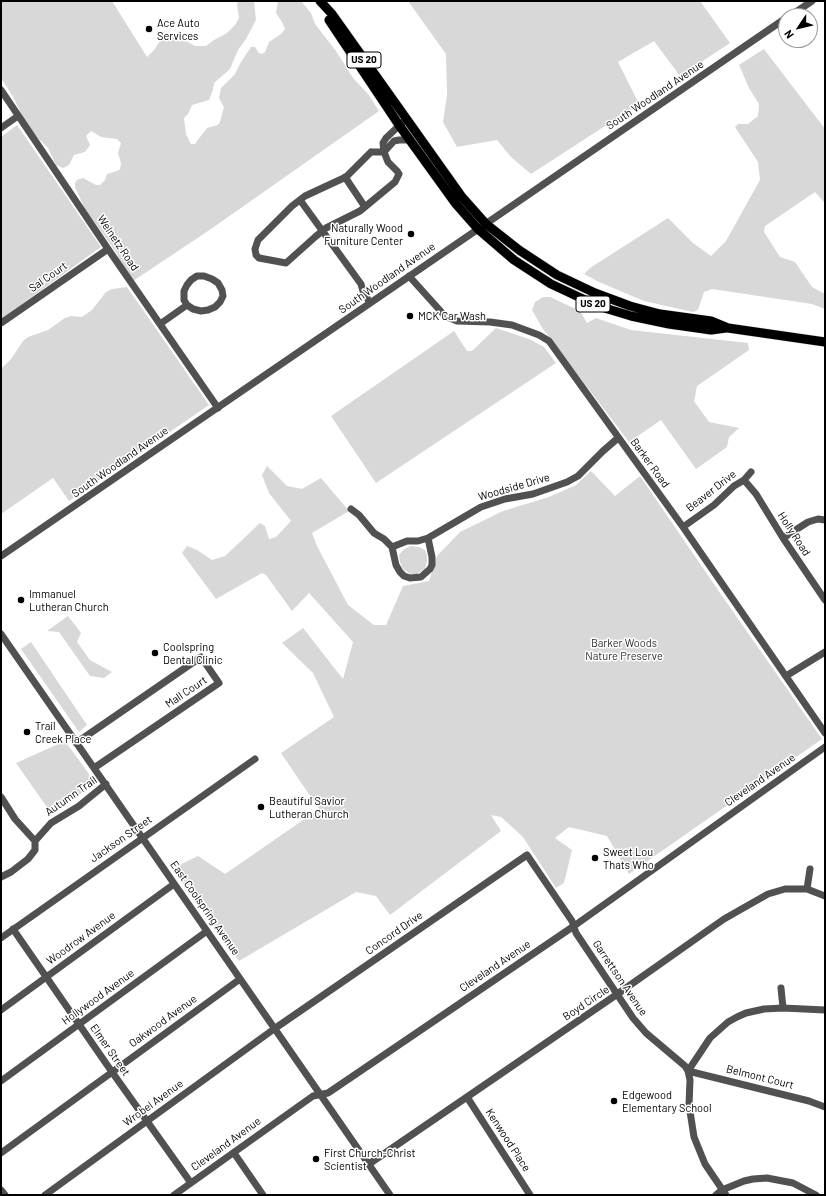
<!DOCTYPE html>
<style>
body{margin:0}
#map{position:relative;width:826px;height:1196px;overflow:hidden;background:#fff;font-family:Barlow,sans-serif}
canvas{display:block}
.frame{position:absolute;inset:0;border:2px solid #000;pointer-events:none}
.north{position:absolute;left:778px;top:8px;width:40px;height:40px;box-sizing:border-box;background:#fff;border:1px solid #999;border-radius:50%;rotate:235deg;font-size:11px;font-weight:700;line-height:16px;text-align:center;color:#000}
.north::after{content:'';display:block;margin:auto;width:14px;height:18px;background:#000;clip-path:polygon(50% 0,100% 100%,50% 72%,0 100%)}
</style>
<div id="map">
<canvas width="826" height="1196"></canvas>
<div class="frame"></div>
<div class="north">N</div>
</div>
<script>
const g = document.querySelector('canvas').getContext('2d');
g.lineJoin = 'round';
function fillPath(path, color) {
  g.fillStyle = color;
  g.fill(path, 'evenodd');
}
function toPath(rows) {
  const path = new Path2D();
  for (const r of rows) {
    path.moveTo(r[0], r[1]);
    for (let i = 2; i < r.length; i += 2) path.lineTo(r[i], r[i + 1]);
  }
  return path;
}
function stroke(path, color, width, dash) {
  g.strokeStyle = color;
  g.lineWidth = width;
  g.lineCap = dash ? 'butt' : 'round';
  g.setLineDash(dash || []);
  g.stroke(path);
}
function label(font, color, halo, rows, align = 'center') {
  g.font = font + ' Barlow,sans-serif';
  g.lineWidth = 3;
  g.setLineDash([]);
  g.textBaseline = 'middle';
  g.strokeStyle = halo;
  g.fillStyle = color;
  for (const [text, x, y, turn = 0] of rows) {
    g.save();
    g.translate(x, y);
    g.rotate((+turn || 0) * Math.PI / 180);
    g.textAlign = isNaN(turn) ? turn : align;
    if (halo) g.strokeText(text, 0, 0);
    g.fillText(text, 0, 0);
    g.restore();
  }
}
const green = toPath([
 [1,1,112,1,147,57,154,50,162,38,169,35,179,37,195,46,206,46,214,40,227,33,235,25,239,18,237,4,238,1,254,1,256,20,246,39,238,50,230,69,214,83,213,90,209,100,192,105,188,114,184,118,186,134,191,144,195,144,197,141,207,128,218,125,220,122,224,107,219,98,221,88,235,74,241,62,251,47,255,47,259,53,262,54,265,52,269,42,281,34,285,29,282,22,276,13,278,1,301,1,311,13,315,24,336,51,353,78,368,94,379,111,211,229,133,281,124,268,116,252,85,209,75,187,75,183,77,180,83,178,96,185,100,185,105,180,107,174,117,171,120,169,121,163,118,153,121,143,117,139,101,137,91,131,86,136,90,145,85,152,74,155,69,165,63,168,56,165,48,148,31,131,26,123,12,95,1,78],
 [408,1,700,1,730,43,680,76,654,41,618,62,639,104,531,174,511,157,497,140,457,147,443,122,447,95,446,54],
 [764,49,825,129,825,203,815,192,765,226,764,232,780,257,795,262,812,287,825,294,825,309,812,304,712,289,704,292,698,310,693,312,644,301,599,282,584,274,590,268,668,218,693,243,711,256,726,241,760,180,758,162,735,127,738,124,748,124,758,116,759,104,749,88,739,65],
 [17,125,101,247,1,319,1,137],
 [127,287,209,405,69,501,53,478,1,514,1,369,11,359,23,341,28,337,48,330,65,318,71,316,82,317,92,310,106,292,112,289],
 [543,297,550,297,580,311,587,323,596,318,631,330,748,343,749,350,697,386,694,401,709,422,739,428,729,437,727,447,696,469,661,420,629,442,543,329,532,310,535,302],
 [496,328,529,339,544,347,556,363,376,483,331,416,454,331,467,351,472,351],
 [267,466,287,486,302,489,321,478,349,511,312,533,317,546,348,605,374,625,386,625,403,586,429,581,437,556,460,532,503,511,549,497,576,485,591,471,615,496,640,476,720,593,822,739,629,874,607,836,569,827,555,838,572,850,564,883,556,888,523,837,501,817,491,815,501,831,390,915,376,896,356,892,239,961,191,895,173,868,198,856,225,874,319,809,281,753,334,717,313,673,282,643,303,628,343,679,353,642,309,593,292,611,266,575,262,573,216,599,182,553,187,546,197,550,212,560,225,556,260,523,265,526,269,539,276,537,291,521,269,493,262,475],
 [411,546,419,547,425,550,427,555,427,562,425,569,417,574,410,574,403,569,400,562,399,555,404,549],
 [68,616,81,633,77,642,90,660,112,672,104,678,90,676,59,632,47,631],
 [31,642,87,725,79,732,21,649],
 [65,741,89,774,91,785,82,793,58,810,57,808,51,813,16,763]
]);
const minor = toPath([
 [790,16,812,1],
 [1,90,108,249,218,408],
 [1,128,18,116],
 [371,152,384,152,388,162,397,171,399,174,395,182,360,211,326,228,315,237,286,263,259,258,256,255,255,249,258,240,292,206,305,196,346,177,371,152],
 [384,152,383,143,386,138,403,122],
 [384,152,394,141,399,140,410,140],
 [345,177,365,207],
 [300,200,361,284,363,291,370,303],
 [409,276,445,316,457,321,490,322,512,325,539,335,549,341,683,527,825,733],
 [1,323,108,249],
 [160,324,187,305,193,309,201,311,208,310,215,307,220,302,223,296,222,290,218,283,212,279,204,276,197,276,191,280,187,285,184,291,184,300,187,305],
 [744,480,756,494,783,538,825,600],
 [351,509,359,515,374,533,384,539,392,547,407,541,418,541,428,538,481,507,505,499,533,494,567,482,578,476,603,451,618,438],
 [683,527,714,505,734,486,744,480,751,472],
 [783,538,808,522,818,519,825,520],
 [392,547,396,565,400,572,404,576,410,578,421,577,430,569,432,565,432,557,428,538],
 [1,556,786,18],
 [1,634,390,1195],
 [786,676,825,652],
 [76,743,201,657,219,683,94,768],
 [1,797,15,819,35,841],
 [1,877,11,872,28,859,35,850,35,841,51,823,79,806,106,784],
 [807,889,810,869],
 [13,929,112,1072,191,1183],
 [1,938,255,759],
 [781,988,783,1008],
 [1,1010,174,884],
 [825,1010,783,1008,764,1009,746,1013,737,1017,728,1022,710,1038,688,1071,809,1101,825,1107],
 [1,1081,207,931],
 [467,1097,530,1195],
 [1,1153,240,979],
 [234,1153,263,1195],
 [369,1164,616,995,724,919,768,894,785,889,807,889,825,896],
 [1,1190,5,1195],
 [45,1195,274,1029,527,855,572,921,576,933,633,1018,646,1033,685,1066,688,1071,690,1080,689,1105,694,1137,705,1164,726,1195],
 [174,1195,313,1096,328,1093,574,926,825,747],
 [716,1195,722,1190,744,1181,753,1179,767,1178,793,1183,816,1195]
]);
const major = toPath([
 [320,1,332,14,462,197,486,224,519,250,557,275,595,293,630,306,660,314,711,321,728,328,825,342],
 [329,20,399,125,456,204,478,229,514,260,551,284,598,306,631,316,669,324,711,330,726,328]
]);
const markers = [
 [149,29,4,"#000"],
 [411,234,4,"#000"],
 [410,316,4,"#000"],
 [21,600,4,"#000"],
 [155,653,4,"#000"],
 [27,732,4,"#000"],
 [261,807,4,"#000"],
 [595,858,4,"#000"],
 [614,1101,4,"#000"],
 [316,1159,4,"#000"]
];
const shields = [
 [364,60,34],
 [593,304,34]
];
const shieldNames = [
 ["US 20",364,60],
 ["US 20",593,304]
];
const poiNames = [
 ["Ace Auto",157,23],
 ["Services",157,36],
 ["Naturally Wood",403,228,"right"],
 ["Furniture Center",403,241,"right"],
 ["MCK Car Wash",418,316],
 ["Immanuel",29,594],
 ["Lutheran Church",29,607],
 ["Coolspring",163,647],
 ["Dental Clinic",163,660],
 ["Trail",35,726],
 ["Creek Place",35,739],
 ["Beautiful Savior",269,801],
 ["Lutheran Church",269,814],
 ["Sweet Lou",603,852],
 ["Thats Who",603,865],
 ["Edgewood",622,1095],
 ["Elementary School",622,1108],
 ["First Church-Christ",324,1153],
 ["Scientist",324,1166]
];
const streetNames = [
 ["South Woodland Avenue",655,95,-34],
 ["Welnetz Road",118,243,56],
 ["Sal Court",48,277,-35],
 ["South Woodland Avenue",387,278,-35],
 ["South Woodland Avenue",120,462,-35],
 ["Barker Road",650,463,54],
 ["Woodside Drive",514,487,-16],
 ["Beaver Drive",711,491,-38],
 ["Holly Road",794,534,57],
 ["Mall Court",186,692,-34],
 ["Cleveland Avenue",760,780,-35],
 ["Autumn Trail",71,796,-35],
 ["Jackson Street",121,839,-35],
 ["East Coolspring Avenue",205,908,55],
 ["Concord Drive",394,933,-35],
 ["Woodrow Avenue",81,938,-36],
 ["Cleveland Avenue",495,966,-34],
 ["Garrettson Avenue",620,978,56],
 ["Hollywood Avenue",98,997,-36],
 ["Boyd Circle",586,1003,-34],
 ["Oakwood Avenue",163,1021,-36],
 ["Elmer Street",110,1050,55],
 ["Belmont Court",760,1077,14],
 ["Wrobel Avenue",153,1103,-36],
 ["Kenwood Place",508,1140,57],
 ["Cleveland Avenue",226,1144,-36]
];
const parkNames = [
 ["Barker Woods",624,643],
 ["Nature Preserve",624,656]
];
fillPath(green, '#d8d8d8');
stroke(major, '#dbdbdb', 10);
stroke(minor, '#515151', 7);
stroke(major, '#000', 9);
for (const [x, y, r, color] of markers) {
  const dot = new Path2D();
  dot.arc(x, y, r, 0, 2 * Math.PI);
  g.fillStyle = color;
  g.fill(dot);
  stroke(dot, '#fff', 1.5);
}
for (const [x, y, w] of shields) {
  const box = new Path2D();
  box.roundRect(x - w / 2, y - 8, w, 16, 3);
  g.fillStyle = '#fff';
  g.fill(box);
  stroke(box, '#000', 1);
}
label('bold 10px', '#000', null, shieldNames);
label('11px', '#000', '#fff', poiNames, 'left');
label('11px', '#000', '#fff', streetNames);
label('11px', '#2f2f2f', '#fff', parkNames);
</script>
